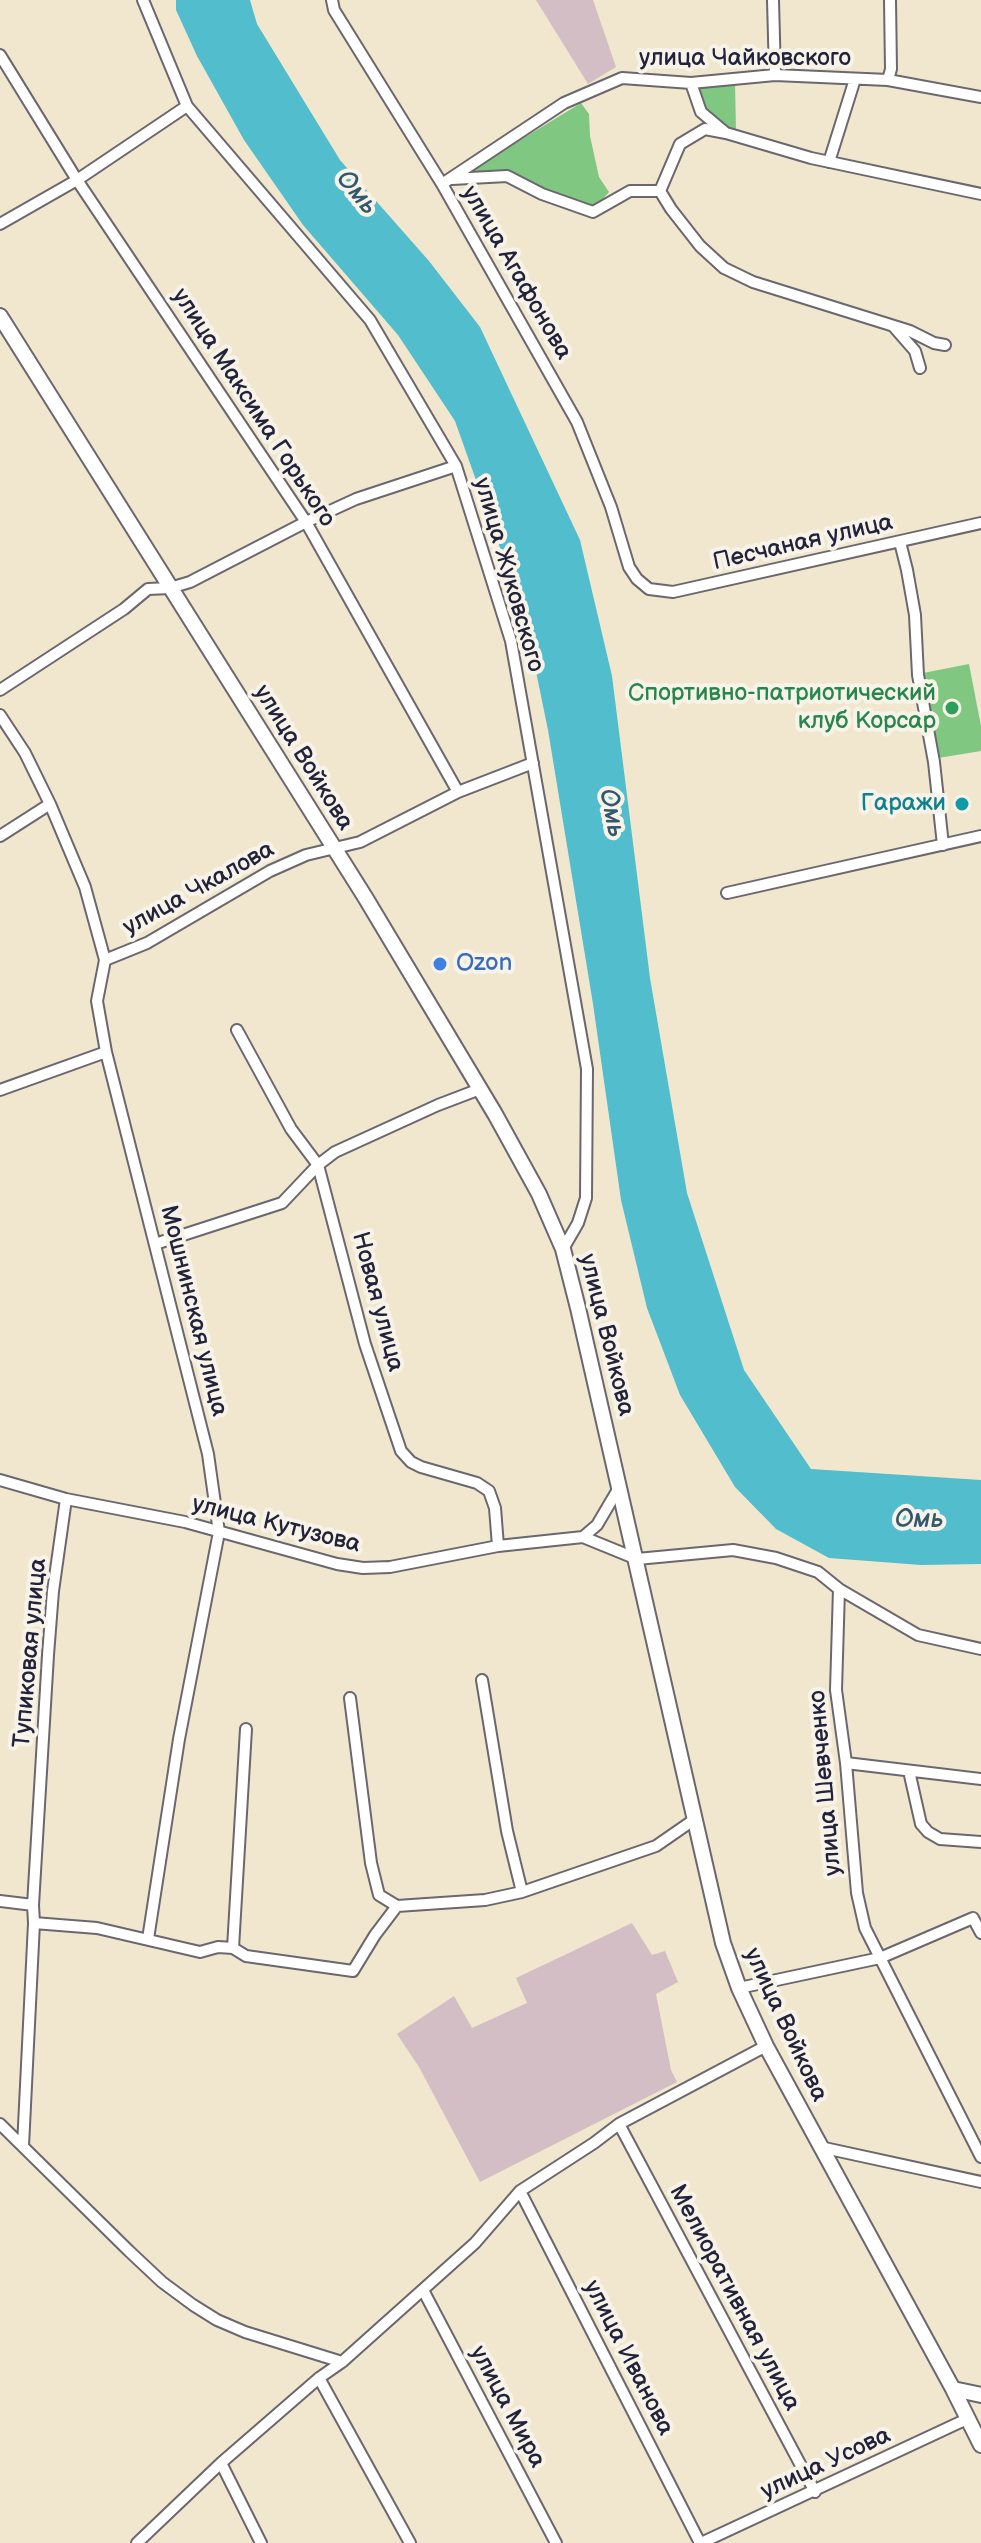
<!DOCTYPE html>
<meta charset="utf-8">
<style>
body{margin:0}
canvas{display:block;background:#f1e7ce}
</style>
<canvas width="981" height="2543"></canvas>
<script>
const g = document.querySelector('canvas').getContext('2d');
g.lineJoin = 'round';
function fillPath(path, color) {
  g.fillStyle = color;
  g.fill(path, 'evenodd');
}
function toPath(rows) {
  const path = new Path2D();
  for (const r of rows) {
    path.moveTo(r[0], r[1]);
    for (let i = 2; i < r.length; i += 2) path.lineTo(r[i], r[i + 1]);
  }
  return path;
}
function stroke(path, color, width, dash) {
  g.strokeStyle = color;
  g.lineWidth = width;
  g.lineCap = dash ? 'butt' : 'round';
  g.setLineDash(dash || []);
  g.stroke(path);
}
function label(font, color, halo, rows, align = 'center') {
  g.font = font + ' "Balsamiq Sans",sans-serif';
  g.lineWidth = 8;
  g.setLineDash([]);
  g.textBaseline = 'middle';
  g.strokeStyle = halo;
  g.fillStyle = color;
  for (const [text, x, y, turn = 0] of rows) {
    g.save();
    g.translate(x, y);
    g.rotate((+turn || 0) * Math.PI / 180);
    g.textAlign = isNaN(turn) ? turn : align;
    if (halo) g.strokeText(text, 0, 0);
    g.fillText(text, 0, 0);
    g.restore();
  }
}
const industrial = toPath([
 [536,0,593,0,616,67,588,84],
 [632,1923,652,1955,665,1951,678,1982,656,1994,671,2070,677,2082,480,2182,419,2067,397,2034,454,1996,472,2028,527,2003,516,1978]
]);
const green = toPath([
 [735,81,736,132,727,130,703,111,693,84],
 [581,103,589,114,590,136,599,177,609,192,594,209,540,190,506,173,463,175],
 [969,664,981,726,981,751,938,758,923,673]
]);
const water = toPath([
 [176,0,250,0,257,24,340,160,429,261,480,327,580,540,612,676,650,978,687,1193,744,1370,811,1469,981,1480,981,1564,921,1565,829,1558,776,1529,735,1487,680,1395,647,1308,621,1200,593,1004,548,730,525,618,455,421,398,335,303,225,244,140,197,56,176,10]
]);
const street = toPath([
 [143,0,187,106,370,320,456,466,511,641,587,1069,586,1198,578,1223,563,1249],
 [332,0,334,10,442,184,577,422,611,507,629,567,637,579,649,589,673,592,981,523],
 [773,0,775,75],
 [0,55,77,180,306,522,458,792],
 [888,80,891,69,890,0],
 [691,83,701,112,726,133,811,158,981,194],
 [726,133,705,129,680,144,660,191,671,209,700,246,724,268,753,282,910,331,934,343,945,345],
 [829,162,855,79],
 [452,179,507,176,542,194,593,212,630,191,660,191],
 [442,184,564,103,622,78,691,83,775,75,888,80,981,97],
 [0,224,77,180,187,106],
 [894,327,915,351,920,368],
 [900,542,907,570,915,615,918,675,934,762,943,845],
 [0,690,124,609,148,589,170,588,190,582,306,522,356,499,456,466],
 [0,715,25,753,50,804,85,887,105,960,97,1001,106,1052,208,1454,219,1532,179,1739,148,1939],
 [0,836,50,804],
 [727,893,981,836],
 [105,960,147,943,270,871,306,855,360,842,458,792,533,763],
 [237,1030,291,1129,318,1165,365,1344,401,1451,411,1462,421,1467,477,1483,489,1491,495,1508,498,1546],
 [0,1090,106,1052],
 [155,1244,282,1203,318,1165,335,1152,438,1105,480,1089],
 [0,1480,66,1499,185,1522,337,1564,363,1568,390,1567,498,1546,583,1537,637,1559,733,1550,776,1558,818,1572,839,1589,836,1690,846,1763,857,1893,865,1928,981,2157],
 [583,1537,597,1525,620,1486],
 [839,1589,918,1635,981,1649],
 [482,1680,507,1831,522,1892],
 [350,1698,371,1863,379,1895,397,1906],
 [846,1763,981,1779],
 [909,1771,921,1824,928,1832,940,1839,981,1842],
 [0,1901,33,1905],
 [34,1923,97,1928,200,1952,218,1947,233,1948,246,1956,353,1971,375,1935,397,1906,485,1900,522,1892,656,1846,695,1819],
 [233,1948,246,1729],
 [739,1988,880,1958,973,1918,981,1933],
 [0,2124,129,2251,162,2282,193,2305,217,2320,245,2332,342,2362],
 [619,2124,815,2492],
 [23,2146,34,1923,33,1905,48,1655,53,1591,66,1499],
 [820,2147,981,2182],
 [520,2191,700,2543],
 [423,2290,556,2543],
 [319,2378,410,2543],
 [221,2463,261,2543],
 [137,2543,221,2463,319,2378,342,2362,475,2243,520,2191,594,2143,619,2124,766,2046],
 [701,2543,967,2419]
]);
const secondary = toPath([
 [0,316,365,897,495,1114,539,1194,563,1249,578,1308,723,1943,739,1988,766,2046,953,2389,981,2445],
 [953,2389,981,2395]
]);
const markers = [
 [952,708,8,"#2e9e5b"],
 [962,804,8,"#0f9aa8"],
 [440,964,8,"#3f7fe0"]
];
const streetNames = [
 ["улица Чайковского",745,59],
 ["улица Агафонова",516,273,60],
 ["улица Максима Горького",253,408,57],
 ["Песчаная улица",803,543,-13],
 ["улица Жуковского",508,575,74],
 ["улица Войкова",303,758,58],
 ["улица Чкалова",199,889,-29],
 ["Новая улица",377,1302,75],
 ["Мошнинская улица",193,1311,76],
 ["улица Войкова",606,1335,76],
 ["улица Кутузова",276,1525,14],
 ["Тупиковая улица",31,1653,-85],
 ["улица Шевченко",826,1783,-95],
 ["улица Войкова",785,2025,65],
 ["Мелиоративная улица",734,2298,62],
 ["улица Иванова",628,2358,63],
 ["улица Мира",507,2407,62],
 ["улица Усова",826,2464,-25]
];
const leisureNames = [
 ["Спортивно-патриотический",936,694],
 ["клуб Корсар",936,722]
];
const cultureNames = [
 ["Гаражи",946,804]
];
const shopNames = [
 ["Ozon",456,964]
];
const waterNames = [
 ["Омь",356,193,51],
 ["Омь",611,813,79],
 ["Омь",919,1520]
];
fillPath(industrial, '#d2bec4');
fillPath(green, '#80c782');
fillPath(water, '#52bdcd');
stroke(street, '#6a676e', 14);
stroke(secondary, '#6a676e', 18);
stroke(street, '#fff', 10);
stroke(secondary, '#fff', 14);
for (const [x, y, r, color] of markers) {
  const dot = new Path2D();
  dot.arc(x, y, r, 0, 2 * Math.PI);
  g.fillStyle = color;
  g.fill(dot);
  stroke(dot, '#f7f3e8', 3);
}
label('24px', '#22223b', '#f7f3e8', streetNames);
label('24px', '#27864d', '#f7f3e8', leisureNames, 'right');
label('24px', '#0d838f', '#f7f3e8', cultureNames, 'right');
label('24px', '#366cbe', '#f7f3e8', shopNames, 'left');
label('italic 26px', '#33586e', '#f7f3e8', waterNames);
</script>
